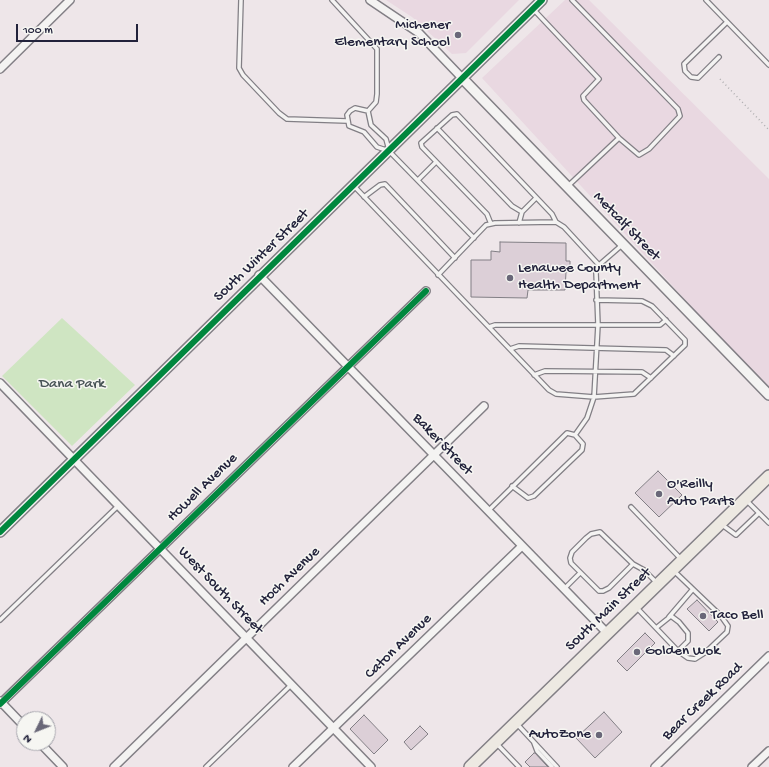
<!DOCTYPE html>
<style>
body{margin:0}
#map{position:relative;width:769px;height:767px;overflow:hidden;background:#eee6e9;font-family:"Gochi Hand",sans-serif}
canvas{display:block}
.north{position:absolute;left:16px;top:711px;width:40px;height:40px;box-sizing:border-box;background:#f6f6f2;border:1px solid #a1a1a9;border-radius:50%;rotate:227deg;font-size:11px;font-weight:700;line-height:16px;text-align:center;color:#22223b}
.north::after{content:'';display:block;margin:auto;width:14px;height:18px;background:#696778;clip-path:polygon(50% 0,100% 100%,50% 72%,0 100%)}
.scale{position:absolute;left:16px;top:24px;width:122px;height:18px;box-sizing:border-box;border:2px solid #22223b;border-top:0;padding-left:5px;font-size:12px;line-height:14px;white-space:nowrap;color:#22223b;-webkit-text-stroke:3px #f6f6f2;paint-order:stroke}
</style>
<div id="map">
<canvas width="769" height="767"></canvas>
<div class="north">N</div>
<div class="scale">100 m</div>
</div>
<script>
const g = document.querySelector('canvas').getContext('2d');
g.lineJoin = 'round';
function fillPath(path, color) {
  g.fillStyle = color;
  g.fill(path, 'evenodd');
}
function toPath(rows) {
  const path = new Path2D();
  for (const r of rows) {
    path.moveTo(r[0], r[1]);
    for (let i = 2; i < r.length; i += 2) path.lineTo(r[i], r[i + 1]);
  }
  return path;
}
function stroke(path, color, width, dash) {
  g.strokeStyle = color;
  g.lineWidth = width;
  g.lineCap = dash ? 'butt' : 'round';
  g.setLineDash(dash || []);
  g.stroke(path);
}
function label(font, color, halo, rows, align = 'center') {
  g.font = font + ' "Gochi Hand",sans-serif';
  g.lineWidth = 3;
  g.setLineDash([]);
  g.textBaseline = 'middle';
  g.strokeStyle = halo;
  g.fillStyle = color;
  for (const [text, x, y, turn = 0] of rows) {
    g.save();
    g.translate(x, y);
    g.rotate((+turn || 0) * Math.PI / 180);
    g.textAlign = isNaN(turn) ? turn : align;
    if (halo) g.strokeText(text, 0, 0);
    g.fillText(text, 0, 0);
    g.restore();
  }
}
const built = toPath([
 [386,0,519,0,466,53,452,54,412,17],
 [565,0,589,0,769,179,769,391,482,78]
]);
const green = toPath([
 [62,318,135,385,72,446,2,376]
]);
const building = toPath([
 [500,242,566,243,566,261,570,261,570,272,566,272,565,290,528,290,527,298,471,297,471,260,491,260,491,251,500,252,500,242],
 [658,471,682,495,659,517,635,493,658,471],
 [697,600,718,622,709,631,687,609,697,600],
 [645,633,655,643,627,671,617,661,645,633],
 [604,712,622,732,595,758,576,738,604,712],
 [364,715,388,740,374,754,350,729,364,715],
 [420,726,428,734,411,750,404,742,420,726],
 [534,753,535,753,548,767,530,767,525,762,534,753]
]);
const path = toPath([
 [720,79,769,130]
]);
const service = toPath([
 [241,0,239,68,243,75,279,113,287,119,347,121],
 [332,0,377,49,377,94,376,102,368,111],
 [572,0,678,109,680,116,649,149,639,155,619,138],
 [706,0,769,65],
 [534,10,599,79,583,96,584,100,619,138,568,186],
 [719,57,698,78,691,77,685,71,684,64,727,22],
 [437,128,512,206,522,212],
 [389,150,386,139,371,125,368,111,355,108,350,111,347,115,349,126,364,132,377,147,389,151,474,238],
 [418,180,436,162],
 [353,185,549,390,556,394,594,397,634,394,685,345,685,340,652,306,642,301,596,300],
 [364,197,380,185,385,184,455,258],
 [519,223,522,212,536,198],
 [491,224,487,214,422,147,421,143,452,115,457,114,552,214,556,222],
 [438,275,486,225,495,223,556,222,564,227,599,265],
 [489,327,495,325,660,325,666,320],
 [510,349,519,346,666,350,674,356],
 [534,375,545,371,642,372,651,378],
 [512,486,528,498,534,496,582,450,583,444,575,435],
 [746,500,769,523],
 [631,507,681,559],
 [488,511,567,433,575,435,587,418,594,397,598,325,596,272,599,265,622,245],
 [721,524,736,535,759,513],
 [633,564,609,588,603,591,599,591,571,563,570,558,572,552,586,538,591,534,600,532,633,564,644,570,657,583],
 [564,589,580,573],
 [637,608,678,651,688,658,695,659,706,652,727,632,728,626,721,616,674,571],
 [669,617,693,589],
 [0,620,119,505],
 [656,628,671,616,679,622,688,633,688,641,678,651],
 [517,724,557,767],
 [496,743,519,767],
 [534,743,537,751,552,767],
 [206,767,291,685]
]);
const minor = toPath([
 [370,0,419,33,463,79],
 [0,69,70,0],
 [259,275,607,633],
 [0,383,371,767],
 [0,701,24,726],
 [0,704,426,291],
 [40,743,63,767],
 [114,767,484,406],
 [293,767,522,546],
 [655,767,769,656],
 [752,767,769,751]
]);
const tertiary = toPath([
 [463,79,769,395],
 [0,532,542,0]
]);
const primary = toPath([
 [470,767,769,476]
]);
const cycleway = toPath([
 [0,532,542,0],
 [0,704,426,291]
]);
const markers = [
 [458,35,4,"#696778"],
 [510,278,4,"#696778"],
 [659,494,4,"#696778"],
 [703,616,4,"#696778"],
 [637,652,4,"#696778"],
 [599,735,4,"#696778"]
];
const poiNames = [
 ["Michener",450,26,"right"],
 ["Elementary School",450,43,"right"],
 ["Lenawee County",518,269],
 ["Health Department",518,286],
 ["O'Reilly",667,485],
 ["Auto Parts",667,502],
 ["Taco Bell",711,616],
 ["Golden Wok",645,652],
 ["AutoZone",591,735,"right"]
];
const streetNames = [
 ["Metcalf Street",626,227,46],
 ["South Winter Street",262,256,-44],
 ["Baker Street",442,445,46],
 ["Howell Avenue",203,488,-44],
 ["Hoch Avenue",290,577,-44],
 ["West South Street",220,591,46],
 ["South Main Street",609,610,-44],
 ["Caton Avenue",399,647,-44],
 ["Bear Creek Road",703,702,-44]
];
const parkNames = [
 ["Dana Park",72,385]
];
fillPath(built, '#e9d8e1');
fillPath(green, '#cfe5c2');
fillPath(building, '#dccfd7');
stroke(building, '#827f85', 1);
stroke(service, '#827f85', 6);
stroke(minor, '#827f85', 10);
stroke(tertiary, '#827f85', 12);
stroke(primary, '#827f85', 14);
stroke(path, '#afaeb0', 1.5, [1, 3]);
stroke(service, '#f4f3f2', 3.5);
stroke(minor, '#f4f3f2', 7);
stroke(tertiary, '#f4f3f2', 9);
stroke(primary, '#ede9e2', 11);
stroke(cycleway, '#00873e', 6);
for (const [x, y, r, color] of markers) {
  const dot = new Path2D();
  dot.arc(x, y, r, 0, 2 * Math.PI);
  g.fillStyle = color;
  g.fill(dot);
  stroke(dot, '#f6f6f2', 1.5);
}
label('15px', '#22223b', '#f6f6f2', poiNames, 'left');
label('15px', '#22223b', '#f6f6f2', streetNames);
label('15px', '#475355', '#f6f6f2', parkNames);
</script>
